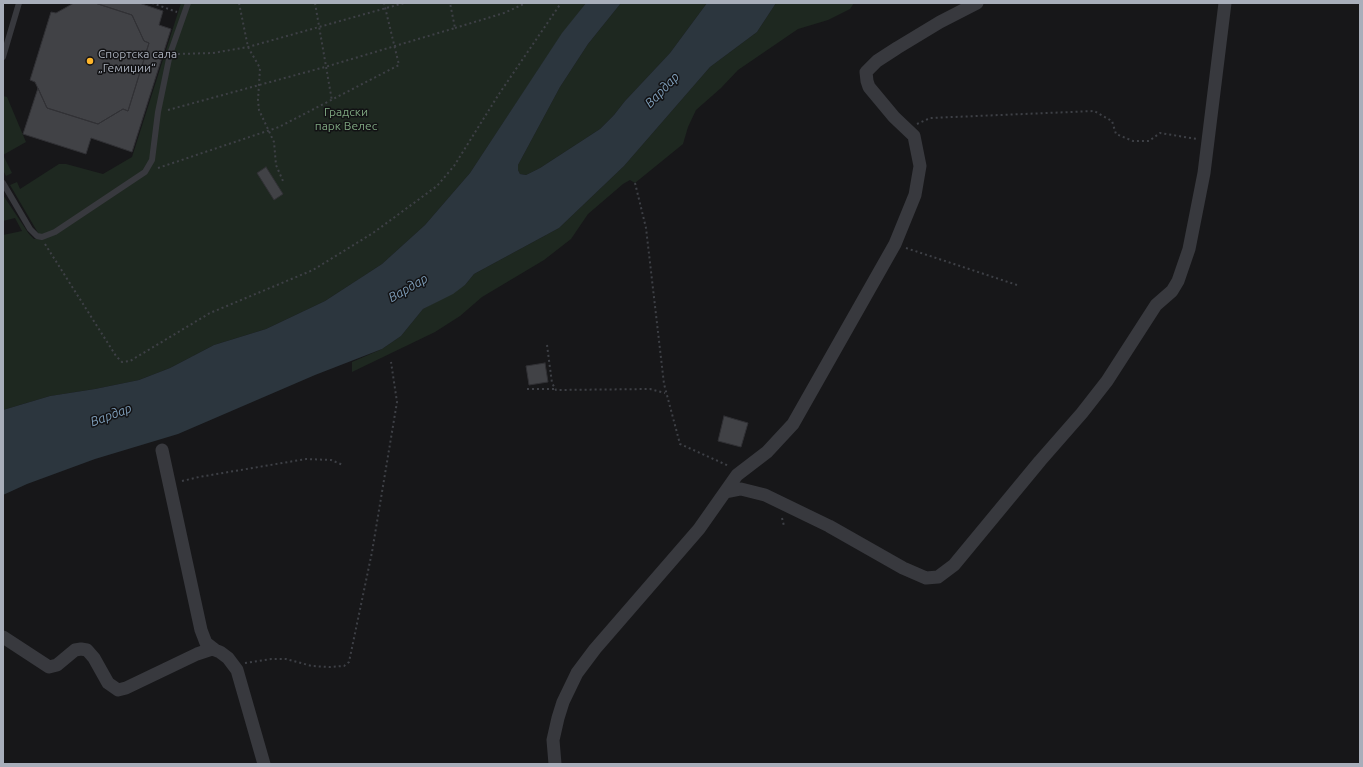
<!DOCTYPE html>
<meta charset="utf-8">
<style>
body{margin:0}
#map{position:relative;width:1363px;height:767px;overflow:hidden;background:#171719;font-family:Ubuntu,sans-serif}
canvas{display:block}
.frame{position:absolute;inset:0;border:4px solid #a8aeba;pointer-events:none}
</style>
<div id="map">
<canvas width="1363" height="767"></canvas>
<div class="frame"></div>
</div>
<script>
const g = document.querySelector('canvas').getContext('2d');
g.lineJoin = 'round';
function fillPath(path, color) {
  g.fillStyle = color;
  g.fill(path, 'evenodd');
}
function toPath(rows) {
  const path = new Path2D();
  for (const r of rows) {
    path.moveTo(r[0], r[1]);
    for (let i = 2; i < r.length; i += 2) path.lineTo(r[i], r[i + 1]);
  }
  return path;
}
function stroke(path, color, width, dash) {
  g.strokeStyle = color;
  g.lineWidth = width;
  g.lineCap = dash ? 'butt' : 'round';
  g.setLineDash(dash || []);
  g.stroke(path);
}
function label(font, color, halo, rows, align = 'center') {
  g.font = font + ' Ubuntu,sans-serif';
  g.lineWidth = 3;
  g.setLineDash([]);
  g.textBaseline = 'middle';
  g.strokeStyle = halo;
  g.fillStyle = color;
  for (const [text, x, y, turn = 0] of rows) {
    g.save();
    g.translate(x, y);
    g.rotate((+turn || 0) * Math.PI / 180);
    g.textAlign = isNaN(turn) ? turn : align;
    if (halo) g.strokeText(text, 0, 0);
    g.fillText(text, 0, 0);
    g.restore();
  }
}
const green = toPath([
 [181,3,586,3,562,34,470,173,425,225,382,264,325,301,266,329,214,345,170,368,139,380,95,389,50,396,3,410,3,235,22,231,15,218,3,221,3,195,29,234,34,239,41,238,10,185,17,182,20,189,59,164,66,164,103,174,132,157],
 [621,3,707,3,670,53,625,101,614,115,600,129,540,168,526,175,520,174,518,170,518,165,560,87,588,44],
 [776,3,854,3,850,9,828,20,798,29,738,70,721,88,696,110,688,127,683,144,635,183,630,180,623,184,588,214,571,239,544,260,482,297,460,316,435,332,352,372,352,362,382,349,401,336,423,309,465,285,474,274,559,228,624,166,710,67,757,32],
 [3,96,7,97,26,142,3,155,12,173,6,176,3,170]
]);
const water = toPath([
 [586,3,621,3,588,44,560,87,518,165,518,170,520,174,526,175,540,168,600,129,614,115,625,101,670,53,707,3,776,3,757,32,710,67,624,166,559,228,474,274,465,285,453,294,423,309,401,336,382,349,315,375,178,434,95,459,27,484,3,495,3,410,50,396,95,389,139,380,170,368,214,345,266,329,325,301,382,264,425,225,470,173,562,33]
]);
const building = toPath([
 [74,3,95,3,132,15,144,41,149,43,128,111,123,109,98,124,47,108,35,82,30,80,51,12,56,13,74,3],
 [95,3,139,3,163,11,159,25,171,29,132,152,91,138,86,154,23,134,38,88,47,108,98,124,123,109,128,111,149,43,144,41,132,15,95,3],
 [266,167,283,194,274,200,257,173,266,167],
 [545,363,548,382,529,385,526,366,545,363],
 [724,416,748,423,741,447,718,441,724,416]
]);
const path = toPath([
 [152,3,177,12],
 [239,3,248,47,260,68,258,100,259,110,274,142,276,165,283,181],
 [315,3,332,101],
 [455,28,504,13,526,3],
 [178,54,213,53,248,47,404,3],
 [168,110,325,67,455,28,450,3],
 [917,124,930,118,1094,111,1112,121,1116,134,1133,141,1149,141,1160,133,1197,139],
 [158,168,279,127,399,65,384,3],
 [635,183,646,228,664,384,680,444,729,466],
 [45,244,116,356,122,362,130,361,210,313,313,270,373,233,437,186,454,166,499,94,561,3],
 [906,248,1017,285],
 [547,345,552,383,556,390,650,389,665,393],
 [527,389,554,389],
 [182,481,199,477,306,459,331,460,343,465],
 [782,518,784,526],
 [245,663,271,659,286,659,312,666,329,667,344,666,349,662,372,552,397,402,391,362]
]);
const lane = toPath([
 [3,57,19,3],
 [3,183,30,229,37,236,42,237,55,232,145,172,152,160,158,112,170,54,188,3]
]);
const street = toPath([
 [162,450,201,630,206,643,215,650],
 [726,492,741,489,765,495,829,526,903,568,926,578,938,577,954,565,1040,461,1082,413,1107,381,1156,305,1172,291,1178,281,1189,249,1204,173,1225,3],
 [3,637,49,667,57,665,75,650,81,649,87,650,94,658,108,683,118,690,126,688,197,654,212,649,220,652,228,658,237,670,264,764],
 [555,764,553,740,558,718,563,702,577,673,595,649,699,529,737,475,767,452,793,424,895,244,915,195,920,166,914,136,894,117,869,87,867,81,866,72,877,61,897,48,940,22,977,3]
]);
const markers = [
 [90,61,4,"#feb52a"]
];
const poiNames = [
 ["Спортска сала",98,54],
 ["„Гемиџии“",98,68]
];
const parkNames = [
 ["Градски",346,112],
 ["парк Велес",346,126]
];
const waterNames = [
 ["Вардар",662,90,-46],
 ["Вардар",408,288,-30],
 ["Вардар",111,415,-20]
];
fillPath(green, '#1e2820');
fillPath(water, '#2c363e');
fillPath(building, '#414246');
stroke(building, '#313135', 1);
stroke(path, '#3e4046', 2, [2, 3]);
stroke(lane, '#38393e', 6);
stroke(street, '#38393e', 13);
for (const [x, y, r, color] of markers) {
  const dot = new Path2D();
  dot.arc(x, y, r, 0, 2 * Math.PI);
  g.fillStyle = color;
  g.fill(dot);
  stroke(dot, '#121214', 1.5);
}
label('12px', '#a8aeba', '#121214', poiNames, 'left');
label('12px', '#7ea680', '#121214', parkNames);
label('italic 13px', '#7d9cb7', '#121214', waterNames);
</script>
